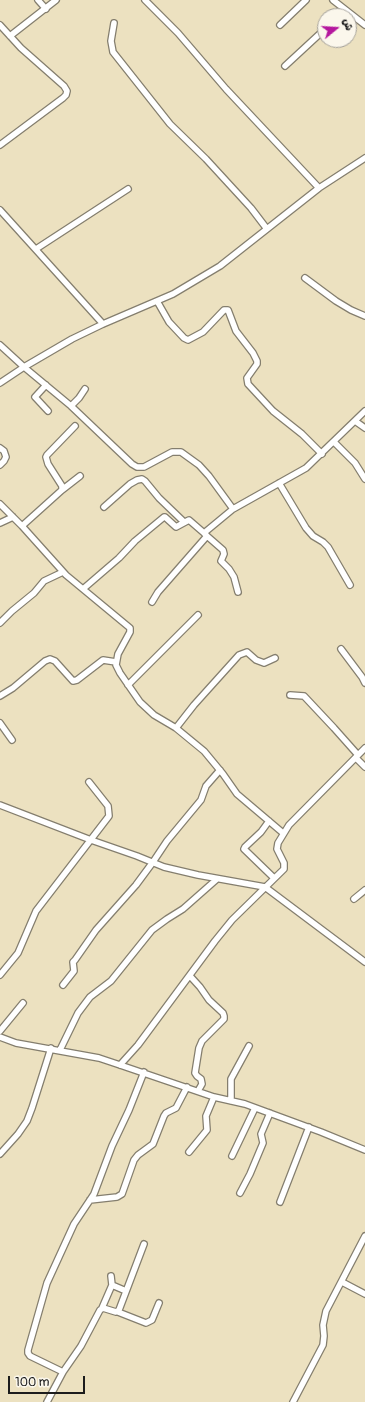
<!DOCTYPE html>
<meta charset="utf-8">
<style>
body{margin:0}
#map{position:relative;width:365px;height:1402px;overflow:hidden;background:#ece1c0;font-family:Pangolin,"Playpen Sans Arabic",sans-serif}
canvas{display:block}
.north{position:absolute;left:317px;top:8px;width:40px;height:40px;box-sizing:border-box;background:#fbf7ec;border:1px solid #a29f99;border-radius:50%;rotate:72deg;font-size:11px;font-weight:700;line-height:16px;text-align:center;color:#1c1c1c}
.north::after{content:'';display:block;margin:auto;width:14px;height:18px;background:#b5179e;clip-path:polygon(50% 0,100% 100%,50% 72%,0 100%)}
.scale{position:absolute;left:8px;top:1376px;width:77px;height:18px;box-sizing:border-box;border:2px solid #1c1c1c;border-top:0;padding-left:5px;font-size:12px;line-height:14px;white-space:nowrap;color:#1c1c1c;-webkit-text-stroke:3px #fbf7ec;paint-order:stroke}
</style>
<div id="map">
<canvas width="365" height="1402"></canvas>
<div class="north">ش</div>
<div class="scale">100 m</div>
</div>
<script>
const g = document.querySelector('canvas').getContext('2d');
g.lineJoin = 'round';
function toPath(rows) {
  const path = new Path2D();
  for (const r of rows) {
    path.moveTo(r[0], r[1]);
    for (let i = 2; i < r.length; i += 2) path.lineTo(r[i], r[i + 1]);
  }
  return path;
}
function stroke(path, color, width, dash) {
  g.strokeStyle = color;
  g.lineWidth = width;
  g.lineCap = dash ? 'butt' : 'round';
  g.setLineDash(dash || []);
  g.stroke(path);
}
const street = toPath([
 [38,0,46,9],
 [145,0,178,33,226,89,319,188],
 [333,0,365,25],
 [340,16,347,11],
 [114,23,111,41,113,52,170,124,206,159,251,208,267,229],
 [0,25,21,48,64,86,67,91,66,95,63,98,0,145],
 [280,25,306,0],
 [10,36,56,0],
 [285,66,325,29],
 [0,210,103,324],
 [36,249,128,189],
 [305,278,336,301,351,310,365,316],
 [157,301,169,322,184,338,188,340,203,332,224,310,228,310,236,331,253,353,257,361,257,364,247,378,248,384,273,411,302,434,322,454],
 [0,345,24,367,72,339,103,324,173,294,220,266,319,188,365,158],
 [0,383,24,367,71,406,132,464,137,467,144,467,172,452,181,452,199,465,209,476,233,509,306,468,365,411],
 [46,385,35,397,48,411],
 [71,406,79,398,85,389],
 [355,421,365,428],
 [334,442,355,463,365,479],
 [0,448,4,451,6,457,4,461,0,465],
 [279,483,306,528,313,536,323,542,328,547,350,585],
 [62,490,80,476],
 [0,504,22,526,66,575,130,628,130,632,118,654,116,665,120,673,140,702,154,715,176,728,204,751,223,774,237,794,283,833],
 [104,507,130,484,137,480,142,479,145,481,159,498,184,522],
 [0,523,13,517],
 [22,526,62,490,62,486,48,464,46,457,47,455,75,426],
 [207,536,223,550,224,554,221,561,229,569,234,577,238,592],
 [83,589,119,558,135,541,164,517,165,517,176,527,189,520,204,533,233,509],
 [152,602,158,592,207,536,204,533],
 [0,623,12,611,34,593,44,581,63,572],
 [341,649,362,677,365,683],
 [128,685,198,615],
 [290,695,304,696,334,728,358,755],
 [0,696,13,688,45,661,50,659,55,661,73,681,77,680,103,660,116,662],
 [0,723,12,740],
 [176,728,194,705,239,655,247,652,256,660,264,663,275,658],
 [356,758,365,767],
 [0,805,91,840,137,856,164,867,198,875,265,887,365,962],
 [269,821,261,832,245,847,244,849,274,878],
 [354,899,365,890],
 [0,975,18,953,36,911,109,816,108,806,89,782],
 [190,976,200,987,209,1000,223,1013,224,1016,224,1019,202,1041,199,1048,195,1073,197,1076,201,1079,202,1084,198,1091],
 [63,985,74,971,73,962,75,960,96,930,136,885,153,862,167,841,201,800,206,786,220,770],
 [0,1031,23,1003],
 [0,1037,16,1043,99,1058,120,1065,214,1097,245,1104,321,1132,365,1150],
 [60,1050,78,1013,90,997,111,981,152,930,167,919,183,909,217,879],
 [120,1065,138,1045,215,941,232,920,284,869,284,863,277,849,278,843,289,825,365,748],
 [231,1101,231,1079,249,1046],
 [189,1152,207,1130,206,1116,214,1097],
 [0,1154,18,1134,27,1121,32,1108,51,1048],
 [232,1156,255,1108],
 [240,1193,250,1174,263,1143,261,1134,270,1113],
 [90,1200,117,1197,122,1194,134,1160,138,1155,153,1144,164,1116,166,1113,176,1108,187,1087],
 [280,1202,309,1127],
 [342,1282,365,1294],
 [112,1285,126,1291],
 [102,1308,112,1285,111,1276],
 [118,1312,146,1323,152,1320,159,1303],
 [63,1372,30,1356,28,1353,28,1350,47,1283,74,1224,94,1194,112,1146,129,1110,144,1072],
 [47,1402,63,1372,81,1346,100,1310,103,1308,116,1312,119,1310,144,1244],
 [293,1402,323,1345,324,1336,323,1325,326,1311,365,1236]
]);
stroke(street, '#847e6e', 8);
stroke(street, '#fff', 5.5);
</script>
